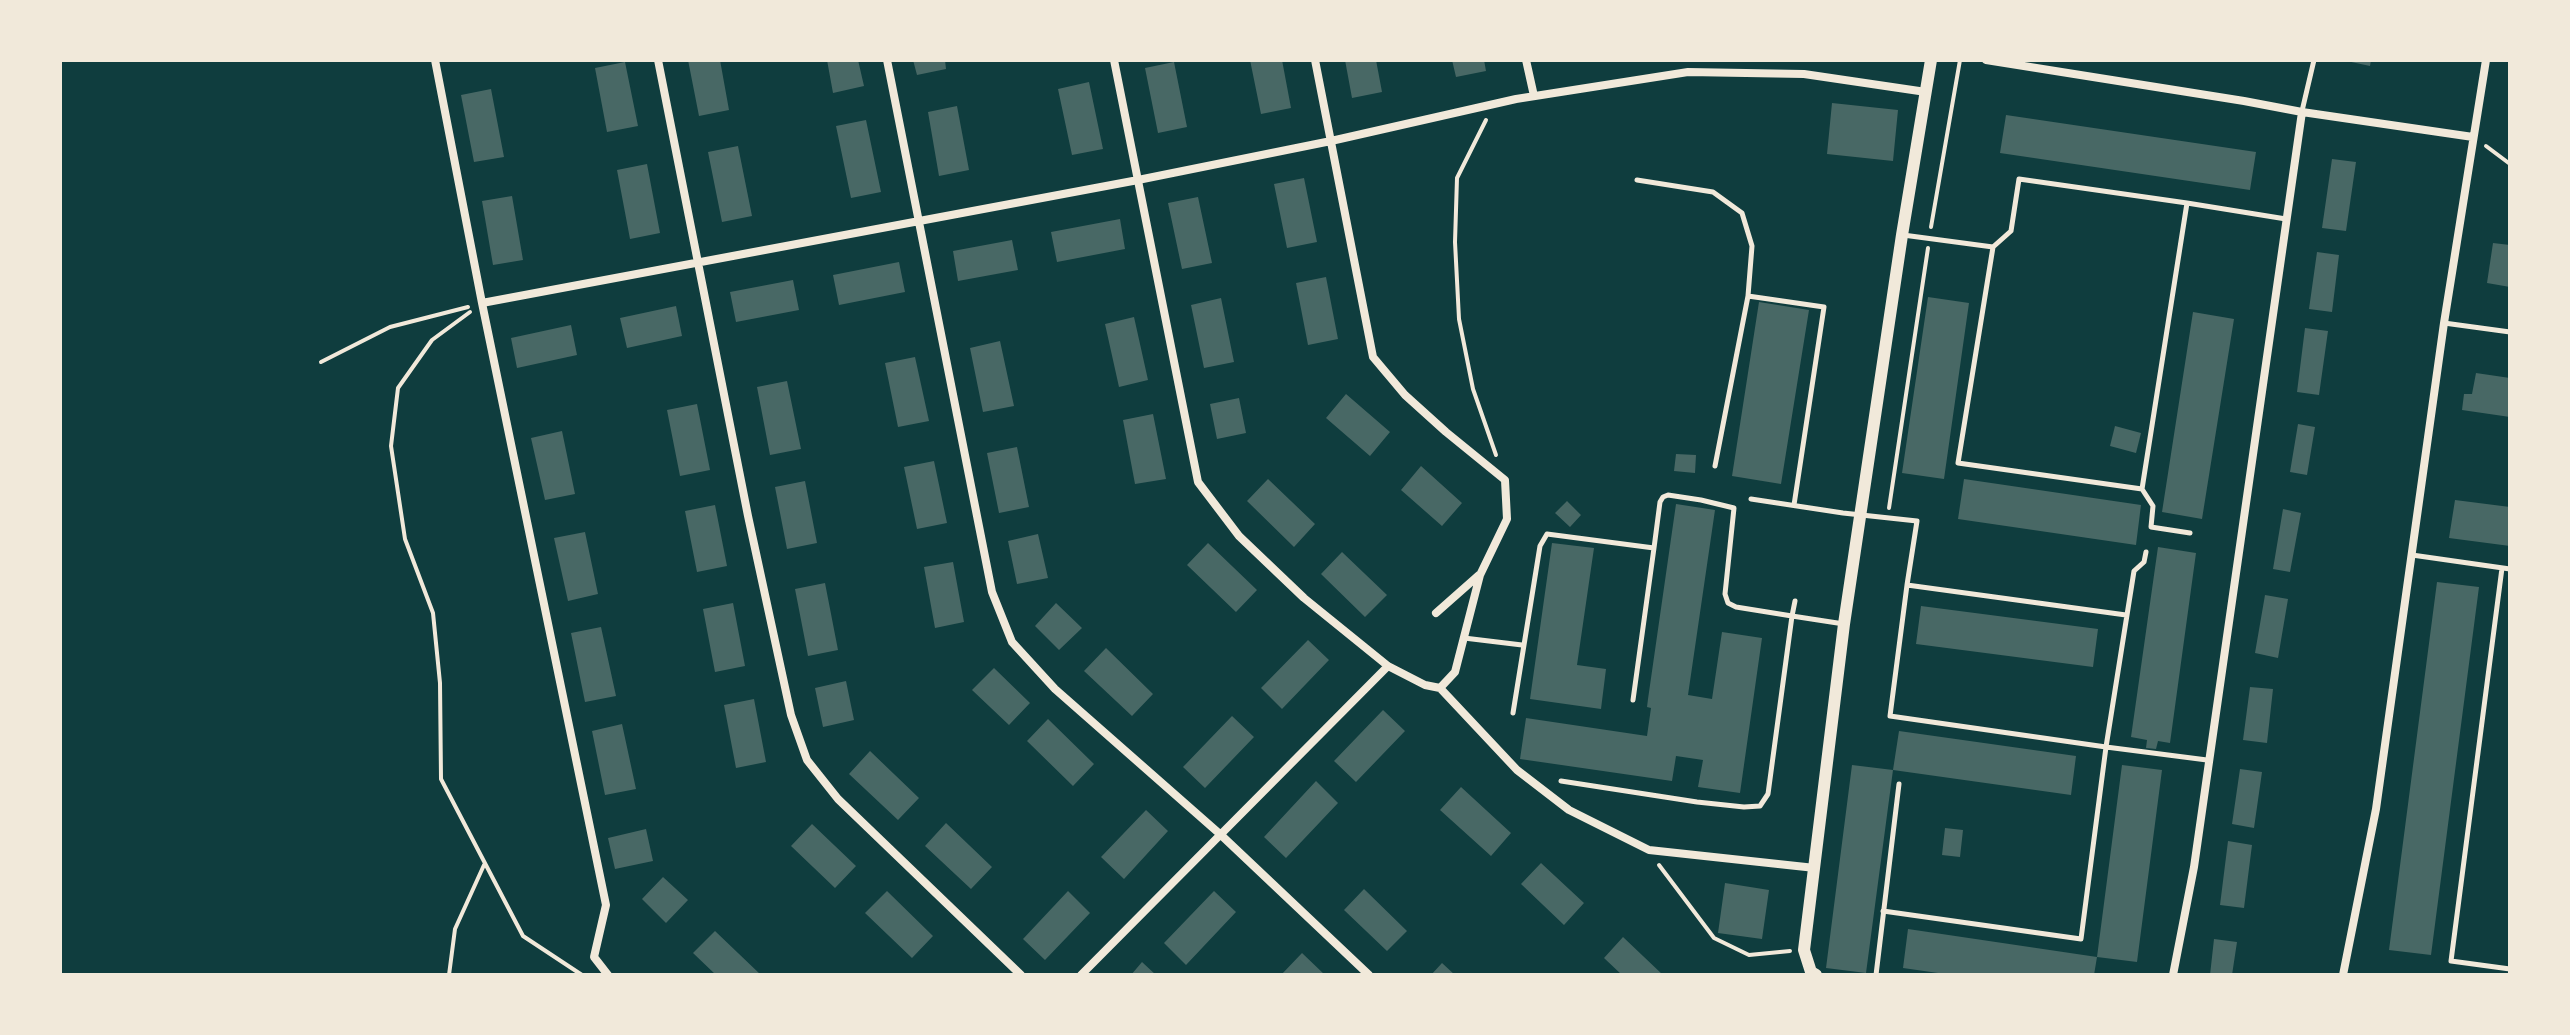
<!DOCTYPE html>
<style>
body{margin:0}
#map{position:relative;width:2570px;height:1035px;overflow:hidden;background:#0f3d3e;font-family:Spectral,serif}
canvas{display:block}
.frame{position:absolute;inset:0;border:62px solid #f1e9da;pointer-events:none}
</style>
<div id="map">
<canvas width="2570" height="1035"></canvas>
<div class="frame"></div>
</div>
<script>
const g = document.querySelector('canvas').getContext('2d');
g.lineJoin = 'round';
function fillPath(path, color) {
  g.fillStyle = color;
  g.fill(path, 'evenodd');
}
function toPath(rows) {
  const path = new Path2D();
  for (const r of rows) {
    path.moveTo(r[0], r[1]);
    for (let i = 2; i < r.length; i += 2) path.lineTo(r[i], r[i + 1]);
  }
  return path;
}
function stroke(path, color, width, dash) {
  g.strokeStyle = color;
  g.lineWidth = width;
  g.lineCap = dash ? 'butt' : 'round';
  g.setLineDash(dash || []);
  g.stroke(path);
}
const building = toPath([
 [688,60,720,60,729,110,699,116],
 [827,60,858,60,864,86,833,93],
 [913,60,945,60,946,69,917,75],
 [1250,60,1282,60,1291,108,1261,114],
 [1345,60,1376,60,1382,92,1352,98],
 [1452,60,1484,60,1486,71,1456,77],
 [2342,60,2371,60,2370,66],
 [625,62,638,126,607,132,595,68],
 [1174,62,1187,127,1158,133,1145,68],
 [1089,82,1103,149,1072,155,1058,89],
 [491,89,504,157,474,162,461,95],
 [1832,103,1898,110,1893,161,1827,154],
 [957,106,969,170,939,176,928,112],
 [2006,115,2256,152,2250,190,2000,153],
 [866,120,881,192,851,198,836,126],
 [738,146,752,216,722,222,708,152],
 [2332,159,2356,162,2346,231,2322,228],
 [647,164,660,233,630,239,617,170],
 [1304,178,1317,242,1287,248,1274,184],
 [512,196,523,260,493,265,482,201],
 [1198,197,1212,263,1182,269,1168,203],
 [1120,219,1125,249,1057,262,1051,232],
 [1012,240,1018,270,958,281,953,251],
 [2493,243,2510,245,2510,287,2487,283],
 [2317,252,2339,255,2332,312,2309,309],
 [899,262,905,292,839,305,833,275],
 [1326,277,1338,339,1308,345,1296,283],
 [793,280,799,310,736,322,730,292],
 [1928,297,1969,303,1944,479,1902,473],
 [1221,298,1234,362,1204,368,1191,305],
 [1759,302,1809,310,1781,484,1732,476],
 [676,306,682,336,627,348,620,318],
 [2193,312,2234,319,2202,519,2162,512],
 [1134,317,1148,380,1119,387,1105,324],
 [571,325,577,355,517,368,511,338],
 [2305,328,2328,331,2319,395,2297,392],
 [1000,341,1014,406,983,412,970,348],
 [915,357,929,421,898,427,885,363],
 [2476,373,2510,378,2510,417,2462,410,2464,394,2472,394],
 [787,381,801,449,770,455,757,387],
 [1346,394,1390,432,1370,456,1326,418],
 [1239,398,1246,433,1217,439,1210,404],
 [697,404,710,470,680,476,667,410],
 [1153,414,1166,479,1135,484,1123,420],
 [2298,424,2315,427,2307,475,2290,472],
 [2115,426,2141,433,2136,453,2110,446],
 [562,431,575,494,545,500,531,438],
 [1017,447,1029,507,999,513,987,453],
 [1676,454,1696,455,1695,473,1674,471],
 [934,461,947,523,917,529,904,467],
 [1421,466,1462,503,1442,526,1401,490],
 [1268,479,1315,524,1294,547,1247,501],
 [1964,479,2141,505,2136,545,1958,519],
 [805,481,817,543,787,549,775,487],
 [2455,500,2510,507,2510,546,2449,538],
 [1567,501,1581,515,1570,527,1555,513],
 [1676,504,1715,510,1688,695,1712,699,1722,632,1762,638,1740,793,1698,787,1703,760,1676,756,1672,781,1520,759,1526,718,1647,736,1651,708,1647,707,1648,699],
 [715,505,727,566,697,572,685,511],
 [2283,509,2301,513,2290,572,2273,569],
 [585,532,598,594,568,601,554,538],
 [1038,534,1048,578,1017,584,1008,541],
 [1208,543,1257,590,1236,612,1187,565],
 [1552,543,1594,548,1577,665,1606,669,1601,709,1530,699],
 [2158,547,2196,553,2170,743,2158,741,2156,749,2146,748,2147,740,2131,737],
 [1342,552,1387,595,1365,617,1321,574],
 [953,562,964,622,935,628,924,567],
 [2437,582,2479,587,2431,955,2389,950],
 [825,583,838,650,808,656,795,589],
 [2265,595,2288,599,2278,658,2255,653],
 [733,603,745,666,715,672,703,609],
 [1056,603,1082,628,1059,650,1035,626],
 [1921,606,2098,629,2093,667,1916,644],
 [601,627,616,696,585,702,571,633],
 [1308,640,1329,660,1282,709,1261,688],
 [1106,648,1153,694,1132,716,1084,671],
 [994,668,1030,703,1009,725,972,690],
 [846,681,854,720,823,727,815,688],
 [2250,687,2273,689,2267,743,2243,740],
 [754,699,766,762,736,768,724,705],
 [1383,710,1405,731,1356,782,1334,761],
 [1232,716,1254,737,1205,788,1183,767],
 [1048,719,1094,764,1073,786,1027,741],
 [622,724,636,789,605,795,592,731],
 [1899,731,2076,756,2071,795,1893,770,1866,973,1826,968,1852,765,1893,770],
 [870,751,919,798,898,820,849,774],
 [2122,765,2162,770,2137,962,2097,957],
 [2240,769,2262,772,2254,828,2232,824],
 [1316,781,1338,803,1286,858,1264,837],
 [1461,787,1511,833,1491,856,1440,810],
 [1146,810,1168,831,1124,879,1101,857],
 [946,823,992,867,971,889,925,846],
 [812,824,856,866,835,888,791,846],
 [1945,828,1963,830,1960,857,1942,855],
 [646,829,653,861,615,869,608,838],
 [2228,841,2252,845,2244,908,2220,905],
 [1541,863,1584,903,1564,925,1521,884],
 [663,877,688,900,666,923,642,899],
 [1725,883,1769,890,1762,939,1718,933],
 [1364,889,1407,931,1387,951,1344,910],
 [887,891,933,936,912,958,865,913],
 [1068,891,1090,913,1045,960,1023,939],
 [1214,891,1236,912,1186,965,1164,943],
 [1908,929,2097,957,2094,975,1952,975,1903,968],
 [715,931,761,975,716,975,693,953],
 [1623,937,1663,975,1622,975,1604,958],
 [2214,939,2237,942,2232,975,2210,975],
 [1302,953,1325,975,1281,975],
 [1142,962,1156,975,1131,975],
 [1442,963,1455,975,1431,975]
]);
const path = toPath([
 [1486,120,1457,178,1455,242,1459,319,1473,389,1496,455],
 [2486,146,2510,164],
 [1931,227,1960,60],
 [470,312,432,340,398,388,391,446,405,539,433,613,440,683,441,779,523,936,582,975],
 [321,362,390,327,468,307],
 [1889,508,1928,248],
 [1659,865,1714,938,1749,955,1790,951],
 [449,975,455,929,484,865]
]);
const service = toPath([
 [2302,111,2314,60],
 [1637,180,1713,192,1742,213,1752,246,1748,296],
 [1903,235,1993,247,1958,463,2142,489,2187,203,2286,219],
 [1993,247,2011,231,2019,179,2187,203],
 [2444,323,2510,332],
 [1715,466,1748,296,1824,307,1794,505],
 [2142,489,2153,506,2151,527,2190,533],
 [1751,499,1843,513,1917,521,1907,585,2126,615],
 [2412,555,2510,569],
 [2502,568,2451,961,2510,969],
 [1907,585,1890,716,2106,747,2134,571,2144,562,2146,552],
 [1464,638,1522,645],
 [1633,700,1654,548],
 [1513,713,1540,546,1547,534,1654,548,1660,502,1663,497,1668,495,1701,500,1734,508,1725,594,1728,603,1736,607,1792,616,1795,601],
 [1561,781,1697,802,1744,807,1760,806,1768,794,1792,616,1844,624],
 [1883,911,2081,939,2106,747,2207,760],
 [1876,975,1899,784]
]);
const minor = toPath([
 [435,60,482,303,606,905,594,957,608,975],
 [658,60,748,516,791,715,807,760,838,799,1021,975],
 [887,60,992,592,1012,642,1055,689,1221,835,1369,975],
 [1114,60,1198,482,1239,536,1304,598,1388,666,1425,685,1440,688,1517,770,1569,810,1649,850,1815,868],
 [1315,60,1373,357,1405,395,1446,432,1505,480,1507,519,1480,575,1455,672,1440,688],
 [1526,60,1534,96],
 [1986,60,2244,101,2302,112,2473,137],
 [482,303,1138,180,1331,141,1516,99,1688,72,1804,74,1926,92],
 [1436,613,1479,575],
 [1081,975,1388,666],
 [2173,975,2194,867,2302,112],
 [2343,975,2376,809,2444,323,2486,60]
]);
const tertiary = toPath([
 [1816,975,1811,972,1804,950,1844,624,1902,235,1931,60]
]);
fillPath(building, '#486865');
stroke(path, '#f1e9da', 4);
stroke(service, '#f1e9da', 5);
stroke(minor, '#f1e9da', 8);
stroke(tertiary, '#f1e9da', 12);
</script>
